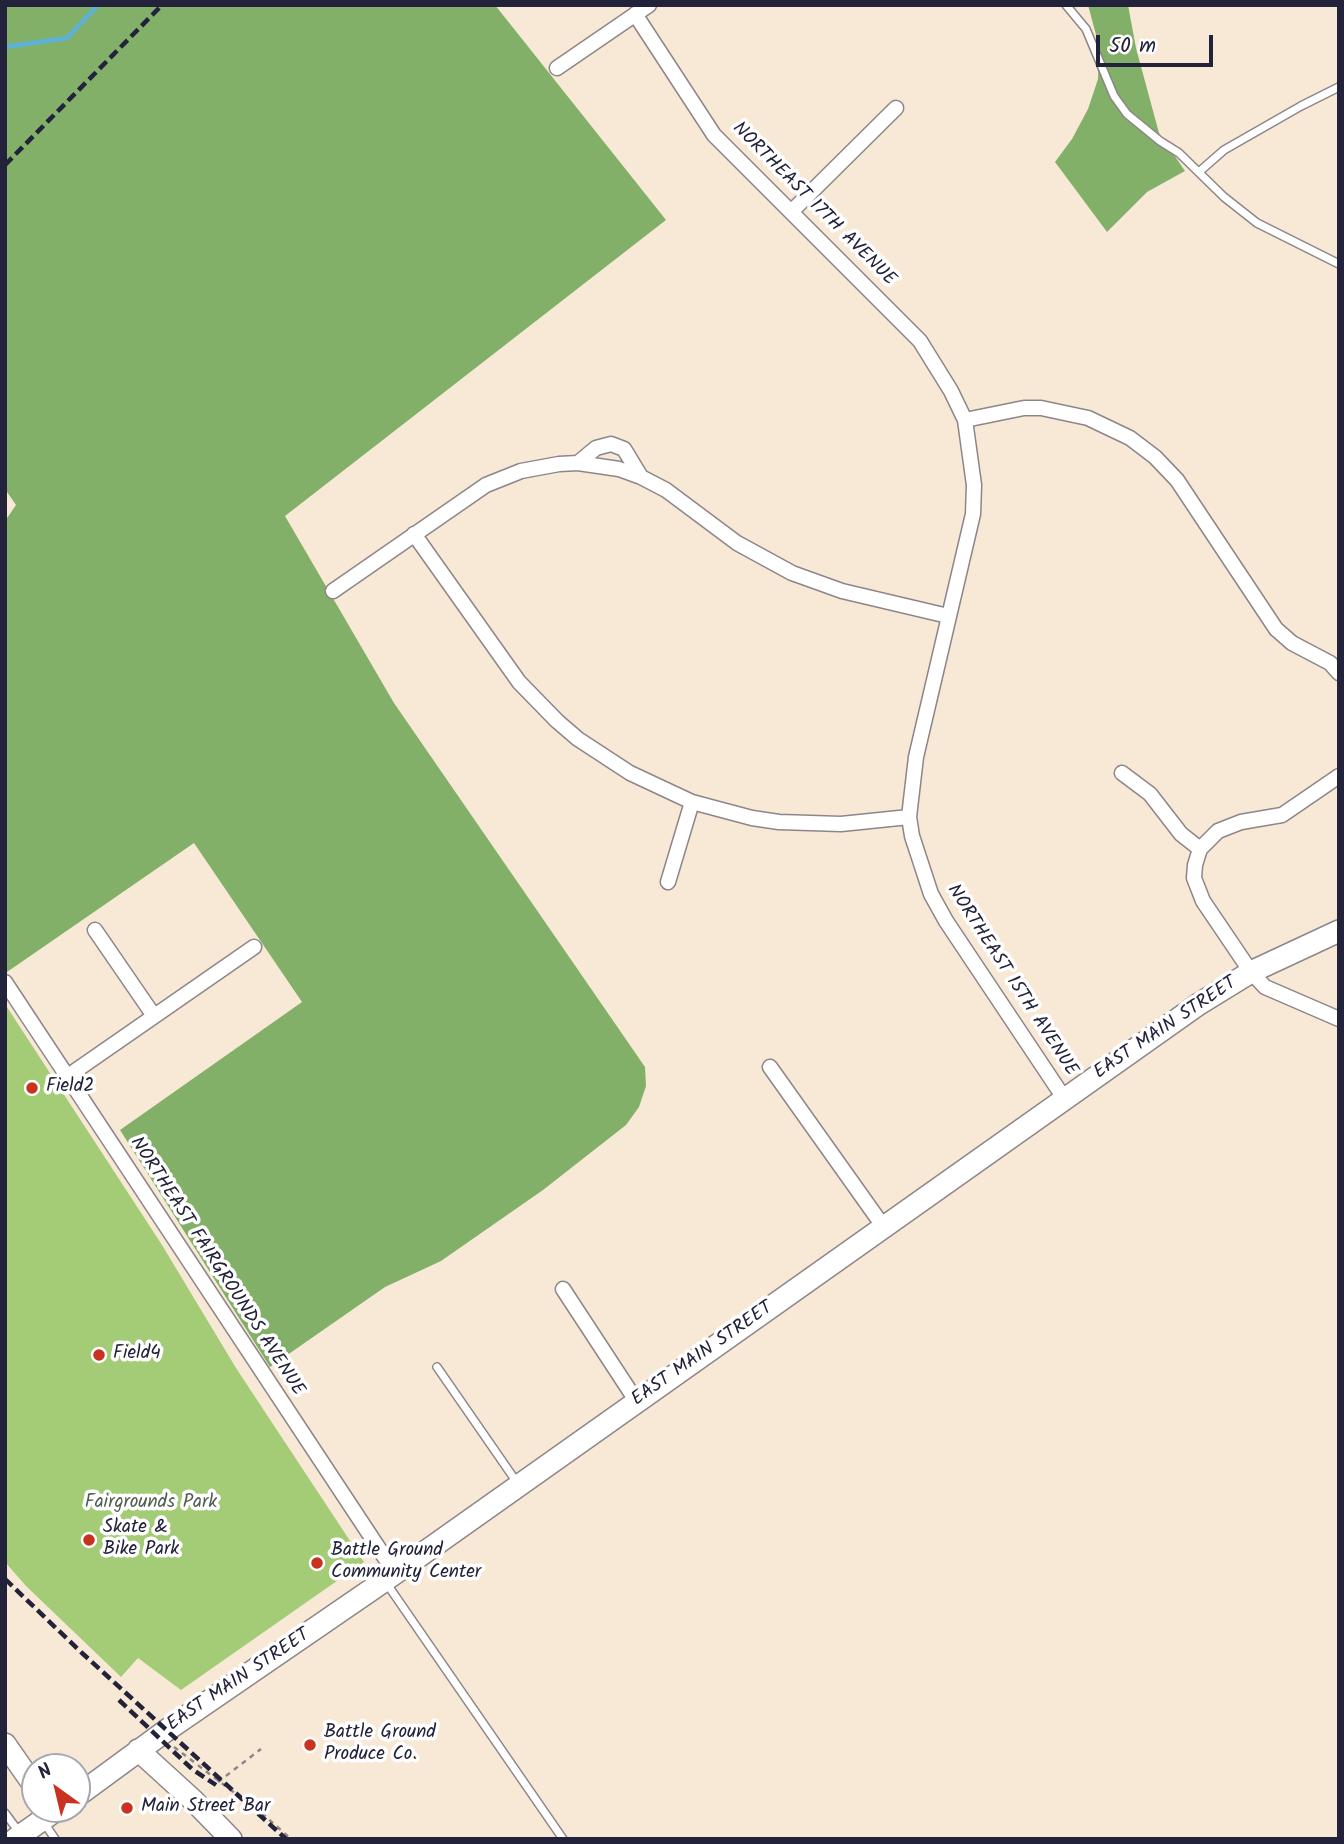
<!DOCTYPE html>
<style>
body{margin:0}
#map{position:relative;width:1344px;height:1844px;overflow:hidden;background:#f8e9d7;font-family:Kalam,sans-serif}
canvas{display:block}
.frame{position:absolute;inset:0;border:7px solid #22223b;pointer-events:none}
.north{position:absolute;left:21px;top:1753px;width:70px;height:70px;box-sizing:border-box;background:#fff;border:2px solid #a7a7b1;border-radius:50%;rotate:326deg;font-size:19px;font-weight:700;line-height:28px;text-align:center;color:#22223b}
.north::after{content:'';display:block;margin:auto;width:24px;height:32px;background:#c8321e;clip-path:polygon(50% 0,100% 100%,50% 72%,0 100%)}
.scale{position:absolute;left:1096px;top:35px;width:117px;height:32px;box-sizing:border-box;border:4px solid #22223b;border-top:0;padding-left:9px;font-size:21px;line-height:24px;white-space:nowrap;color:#22223b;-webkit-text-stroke:5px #fff;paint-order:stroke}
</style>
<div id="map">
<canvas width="1344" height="1844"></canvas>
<div class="frame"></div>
<div class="north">N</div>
<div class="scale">50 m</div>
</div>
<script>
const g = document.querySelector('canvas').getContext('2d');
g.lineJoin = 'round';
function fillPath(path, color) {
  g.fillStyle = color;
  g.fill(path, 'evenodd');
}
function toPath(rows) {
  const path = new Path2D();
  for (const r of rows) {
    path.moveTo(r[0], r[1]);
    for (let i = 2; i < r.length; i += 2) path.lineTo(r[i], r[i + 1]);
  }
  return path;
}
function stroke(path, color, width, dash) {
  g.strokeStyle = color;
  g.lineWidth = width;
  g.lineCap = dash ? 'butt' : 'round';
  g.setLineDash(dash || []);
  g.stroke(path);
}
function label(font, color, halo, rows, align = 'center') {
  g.font = font + ' Kalam,sans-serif';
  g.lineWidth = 7;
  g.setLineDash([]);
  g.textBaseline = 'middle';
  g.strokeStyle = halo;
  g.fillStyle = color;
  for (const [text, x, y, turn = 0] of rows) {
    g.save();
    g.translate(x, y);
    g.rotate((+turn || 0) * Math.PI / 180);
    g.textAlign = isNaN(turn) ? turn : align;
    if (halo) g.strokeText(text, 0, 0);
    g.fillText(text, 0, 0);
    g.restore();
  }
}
const green = toPath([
 [5,1004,162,1245,236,1368,364,1562,181,1690,138,1658,121,1677,26,1586,5,1562]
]);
const forest = toPath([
 [5,5,495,5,666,220,285,516,394,703,645,1067,646,1086,639,1107,626,1125,543,1190,441,1261,385,1287,270,1367,120,1130,302,1002,194,843,7,972,5,970,5,521,16,505,5,489],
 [1088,5,1128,5,1136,48,1159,133,1185,171,1147,192,1107,232,1055,162,1072,139,1088,109,1098,79,1099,46]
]);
const stream = toPath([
 [5,47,67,38,98,5]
]);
const path = toPath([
 [174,1747,265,1816,291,1839],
 [218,1782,261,1749]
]);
const lane = toPath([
 [1066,5,1086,29,1114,96,1127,114,1160,141,1179,153,1224,197,1257,223,1339,264],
 [1200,171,1224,150,1301,106,1339,87],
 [437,1367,518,1484],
 [387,1584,563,1839],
 [5,1813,19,1832],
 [43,1821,55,1839]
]);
const street = toPath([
 [635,14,714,135,920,341,951,391,965,420,974,485,973,514,916,757,909,817,912,836,931,894,946,921,1064,1098],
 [557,68,649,5],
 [791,212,896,108],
 [965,420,1024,408,1041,408,1088,418,1130,438,1155,457,1177,480,1276,629,1292,643,1330,663,1339,673],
 [578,463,596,448,611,444,624,449,641,477],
 [414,534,519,682,557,721,578,739,630,773,692,802,752,818,779,822,841,824,909,817],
 [333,591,486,485,521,471,559,464,578,463,619,469,641,477,666,490,737,543,792,573,842,591,948,616],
 [1122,773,1150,794,1181,834,1200,849],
 [1339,776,1282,815,1241,822,1218,831,1200,849,1195,865,1194,878,1203,901,1251,972,1265,987,1339,1019],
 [668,882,692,802],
 [95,930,154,1016],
 [5,982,395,1573],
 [770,1067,883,1226],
 [68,1076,254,947],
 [563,1289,637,1402]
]);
const secondary = toPath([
 [5,1744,35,1787],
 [138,1750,194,1801,231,1839],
 [77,1796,167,1730,384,1581,1199,1004,1251,972,1339,931],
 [15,1839,58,1809]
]);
const rail = toPath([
 [5,165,162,5],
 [5,1579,82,1653,286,1839],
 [119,1700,192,1769,216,1785]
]);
const markers = [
 [32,1088,7,"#c8321e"],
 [99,1355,7,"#c8321e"],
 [89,1540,7,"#c8321e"],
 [317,1563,7,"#c8321e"],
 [310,1745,7,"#c8321e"],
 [127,1808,7,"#c8321e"]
];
const streetNames = [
 ["NORTHEAST 17TH AVENUE",813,205,45],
 ["NORTHEAST 15TH AVENUE",1011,981,57],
 ["EAST MAIN STREET",1166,1029,-34],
 ["NORTHEAST FAIRGROUNDS AVENUE",216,1267,57],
 ["EAST MAIN STREET",703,1355,-35],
 ["EAST MAIN STREET",239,1681,-34]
];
const poiNames = [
 ["Field2",46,1088],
 ["Field4",113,1355],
 ["Skate &",103,1529],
 ["Bike Park",103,1551],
 ["Battle Ground",331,1552],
 ["Community Center",331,1574],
 ["Battle Ground",324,1734],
 ["Produce Co.",324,1756],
 ["Main Street Bar",141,1808]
];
const parkNames = [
 ["Fairgrounds Park",151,1504]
];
fillPath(green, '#a4cc77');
fillPath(forest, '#83b068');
stroke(stream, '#5cb2d9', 4.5);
stroke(lane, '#8d8689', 10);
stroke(street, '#8d8689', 17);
stroke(secondary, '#8d8689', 24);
stroke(path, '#8d8689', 2.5, [5, 5]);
stroke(lane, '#fff', 7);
stroke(street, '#fff', 14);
stroke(secondary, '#fff', 21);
stroke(rail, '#22223b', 4.5, [10, 5]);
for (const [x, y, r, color] of markers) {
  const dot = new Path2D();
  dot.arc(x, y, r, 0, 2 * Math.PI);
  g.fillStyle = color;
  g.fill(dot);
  stroke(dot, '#fff', 2.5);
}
label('19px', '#22223b', '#fff', streetNames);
label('19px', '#22223b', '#fff', poiNames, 'left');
label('19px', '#505e50', '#fff', parkNames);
</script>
